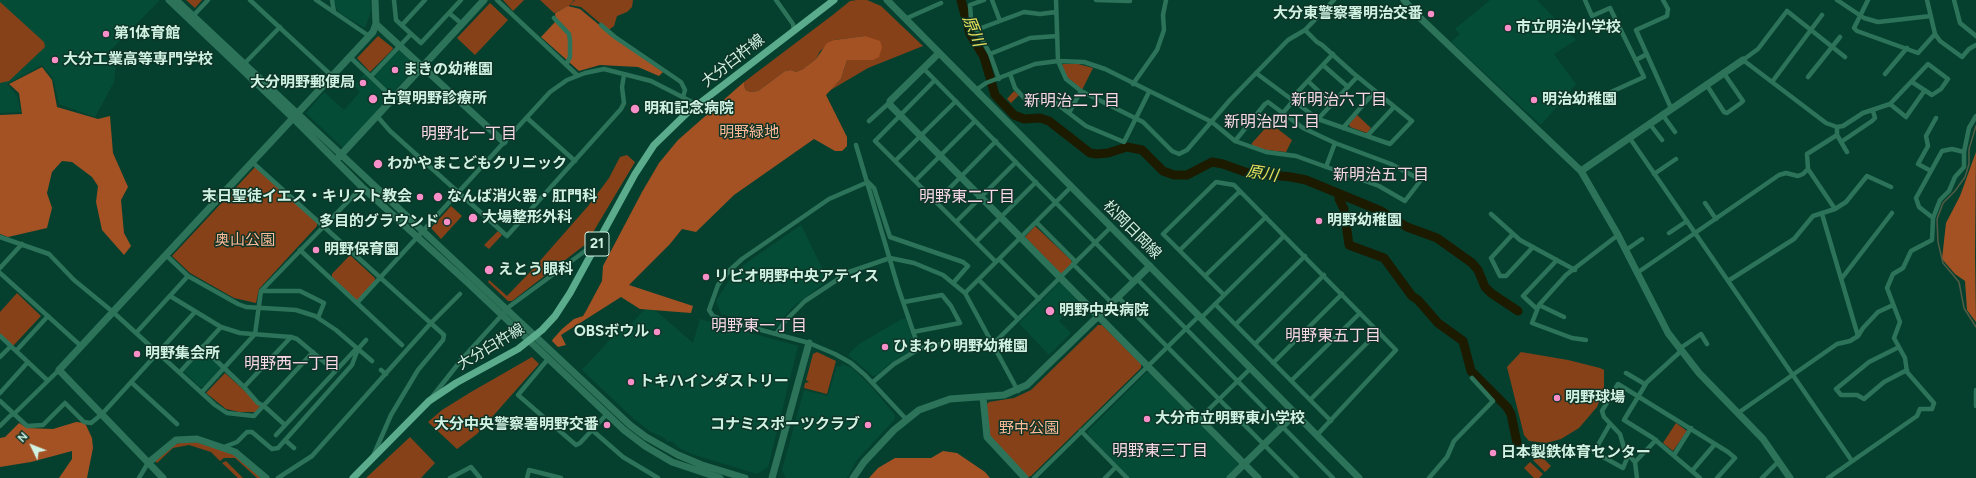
<!DOCTYPE html>
<meta charset="utf-8">
<style>
body{margin:0}
#map{position:relative;width:1976px;height:478px;overflow:hidden;background:#05402f;font-family:Figtree,sans-serif}
canvas{display:block}
.north{position:absolute;left:12px;top:426px;width:40px;height:40px;-webkit-text-stroke:3px #0e3427;paint-order:stroke;rotate:313deg;font-size:11px;font-weight:700;line-height:16px;text-align:center;color:#d0f2e3}
.north::after{content:'';display:block;margin:auto;width:14px;height:18px;background:#d0f2e3;clip-path:polygon(50% 0,100% 100%,50% 72%,0 100%)}
</style>
<div id="map">
<canvas width="1976" height="478"></canvas>
<div class="north">N</div>
</div>
<script>
const g = document.querySelector('canvas').getContext('2d');
g.lineJoin = 'round';
function fillPath(path, color) {
  g.fillStyle = color;
  g.fill(path, 'evenodd');
}
function toPath(rows) {
  const path = new Path2D();
  for (const r of rows) {
    path.moveTo(r[0], r[1]);
    for (let i = 2; i < r.length; i += 2) path.lineTo(r[i], r[i + 1]);
  }
  return path;
}
function stroke(path, color, width, dash) {
  g.strokeStyle = color;
  g.lineWidth = width;
  g.lineCap = dash ? 'butt' : 'round';
  g.setLineDash(dash || []);
  g.stroke(path);
}
function label(font, color, halo, rows, align = 'center') {
  g.font = font + ' Figtree,"Noto Sans JP",sans-serif';
  g.lineWidth = 3;
  g.setLineDash([]);
  g.textBaseline = 'middle';
  g.strokeStyle = halo;
  g.fillStyle = color;
  for (const [text, x, y, turn = 0] of rows) {
    g.save();
    g.translate(x, y);
    g.rotate((+turn || 0) * Math.PI / 180);
    g.textAlign = isNaN(turn) ? turn : align;
    if (halo) g.strokeText(text, 0, 0);
    g.fillText(text, 0, 0);
    g.restore();
  }
}
const built = toPath([
 [0,0,158,0,159,1,105,56,116,66,114,82,95,117,59,104,53,78,42,65,7,84,17,96,21,112,0,113],
 [334,0,370,0,371,11,365,28,338,12],
 [1490,0,1537,0,1576,40,1554,54,1576,84,1541,125,1451,42,1460,34,1455,29],
 [399,49,415,64,416,67,393,92,391,92,375,77,374,74],
 [364,74,388,96,388,99,343,148,306,113,324,92,344,110,360,92,354,85],
 [801,225,828,280,792,308,774,329,721,314,716,301,730,279,742,266],
 [1059,283,1061,283,1078,301,1059,321,1071,333,1049,355,1019,323],
 [649,305,693,343,700,319,798,346,768,467,757,474,692,454,679,448,672,441,667,442,665,438,651,432,634,419,582,370,618,331,630,325],
 [902,319,906,319,914,344,913,349,890,363,877,375,873,376,848,355,859,344],
 [203,349,222,366,203,387,200,387,184,372],
 [842,364,852,368,870,385,895,415,895,419,857,460,847,478,786,478,782,470,804,390,828,396,837,366,841,367],
 [1146,373,1149,373,1238,463,1238,467,1226,478,1130,478,1088,434,1088,431]
]);
const green = toPath([
 [186,0,202,0,195,8],
 [503,0,524,0,513,11],
 [540,0,574,0,569,6,554,13],
 [575,0,633,0,632,7,627,12,617,16,614,26,610,29,607,29,581,7,570,5],
 [857,0,867,0,881,6,923,46,868,68,829,91,841,79,847,60,873,60,865,36,834,40,820,51,816,59,803,69,796,72,791,70,785,71,758,91,750,92,746,90,744,86,744,82,834,14,850,1],
 [0,2,44,42,45,47,9,81,0,83],
 [490,3,508,20,475,55,457,38],
 [378,36,393,48,392,50,370,72,357,58],
 [1063,64,1078,64,1093,68,1082,90,1066,76,1062,65],
 [1014,91,1019,95,1011,103,1007,99],
 [1357,115,1371,128,1367,133,1350,127,1349,124],
 [1270,123,1292,140,1286,152,1266,150,1252,146,1252,143],
 [627,155,635,162,586,244,512,301,508,301,488,282,489,280,507,296,531,271,589,205,609,178,620,157],
 [256,166,317,222,317,226,259,289,256,303,234,298,190,273,172,256],
 [451,206,462,216,441,239,431,228],
 [1035,226,1071,260,1072,263,1061,274,1025,237],
 [498,231,502,235,489,249,484,245],
 [350,255,375,278,375,283,357,301,332,277,332,274],
 [17,293,41,316,13,346,0,334,0,312],
 [1098,325,1102,325,1141,364,1141,368,1031,476,1028,477,990,438,986,405,989,402,1014,398,1031,390],
 [817,352,836,361,827,394,804,388,805,383,809,382,806,380,813,354],
 [1521,352,1568,360,1600,368,1604,370,1604,388,1597,407,1579,428,1561,439,1546,443,1529,441,1524,435,1507,367],
 [532,357,539,364,477,434,457,449,428,422,442,410,471,392],
 [225,373,258,403,260,407,256,412,239,412,226,409,206,393],
 [1676,423,1687,431,1673,451,1663,443],
 [410,437,435,463,421,478,366,478],
 [196,442,234,454,261,478,257,478,235,458,224,458,220,461,211,452,189,445,173,448,157,463,155,461,174,445,179,443],
 [1539,454,1551,466,1545,472,1533,460],
 [226,461,243,478,238,478,222,463],
 [1530,462,1543,474,1539,478,1534,478,1524,468]
]);
const forest = toPath([
 [568,6,580,9,615,38,663,72,659,76,638,67,600,65,579,71,541,37,556,21,555,13],
 [865,36,880,41,882,47,879,57,873,60,847,60,841,79,826,95,847,137,847,146,842,151,835,151,814,139,734,195,696,232,682,229,670,244,629,285,693,306,691,313,640,309,621,297,561,335,566,345,558,347,552,341,553,339,562,329,574,319,583,316,586,311,602,281,603,266,642,192,659,163,678,140,744,82,744,86,746,90,750,92,758,91,785,71,791,70,796,72,803,69,816,59,827,43,834,40],
 [42,67,52,80,57,107,98,119,110,116,113,153,128,187,121,200,124,233,131,246,124,255,102,230,96,202,98,186,92,177,72,162,62,161,52,172,47,193,52,208,47,228,8,237,0,234,0,115,22,114,19,93,9,84],
 [1976,152,1975,256,1976,322,1967,310,1965,281,1955,274,1942,259,1946,223,1960,196],
 [76,422,85,423,92,438,93,448,87,478,59,478,72,459,72,451,31,462,0,467,0,438,5,437,19,423,27,428,53,429],
 [943,451,957,453,985,472,990,478,869,478,878,468,895,458,931,458]
]);
const stream = toPath([
 [1976,126,1969,149,1969,164,1965,177,1955,191,1943,203,1937,219,1938,242,1943,263,1959,282,1964,308,1976,327]
]);
const river = toPath([
 [961,0,970,34,984,57,995,95,1014,115,1024,119,1040,118,1049,121,1090,153,1097,154,1108,153,1127,147,1142,150,1163,171,1174,175,1187,175,1212,162,1223,164,1245,172,1291,177,1306,180,1381,211,1407,227,1437,238,1472,263,1478,270,1485,287,1491,293,1518,311],
 [1339,194,1339,199,1344,209,1349,245,1384,258,1412,296,1418,300,1438,323,1463,341,1471,371,1507,407,1511,414,1517,443]
]);
const street = toPath([
 [250,0,332,76],
 [316,0,369,36],
 [332,0,334,12],
 [394,0,396,20,421,43,461,0],
 [497,0,577,75],
 [776,0,793,24,794,31],
 [984,0,970,5,971,19,990,54,999,79],
 [992,0,1000,21],
 [1056,0,1058,61,1066,79,1081,91,1143,122,1172,151,1179,154,1187,150,1230,100,1288,40,1305,30,1334,0],
 [1096,0,1130,1],
 [1585,0,1592,16,1610,8,1644,77,1611,92],
 [1663,0,1668,9,1667,16,1636,30,1671,108],
 [1837,0,1864,18,1878,22,1931,16],
 [1868,0,1854,28,1857,31,1918,53,1935,34],
 [1927,0,1935,34,1940,41,1962,57,1969,49,1976,45],
 [1954,0,1960,23,1976,36],
 [449,13,462,24],
 [192,17,208,0],
 [554,18,569,34,570,40,570,57,566,65],
 [905,19,941,3],
 [402,25,425,0],
 [601,25,615,37,681,82,685,90,683,97],
 [976,30,1024,12,1040,14,1056,12],
 [990,54,1030,38,1057,36],
 [350,57,393,98],
 [1845,57,1787,11,1758,49,1743,60,1826,123,1837,127,1843,126,1863,113,1890,104,1928,64,1948,79,1941,89,1932,95,1912,82],
 [1636,60,1647,54],
 [243,65,280,27],
 [1323,65,1348,87],
 [924,69,1134,282],
 [1256,73,1318,119,1390,144,1412,121,1353,73,1322,45,1317,42,1305,30],
 [1010,74,1015,88,1025,99,1053,101,1086,126,1124,142,1149,92],
 [1885,74,1907,48],
 [371,76,411,34],
 [1808,77,1840,37],
 [935,80,875,141,996,262],
 [1308,81,1332,104],
 [1772,82,1822,15],
 [1133,84,1157,50,1164,30,1163,15,1166,0],
 [1706,84,1724,112,1727,113,1741,103,1743,101,1723,72],
 [976,90,986,83,1035,64,1058,61,1084,62,1105,69,1212,122,1235,141,1266,152,1296,156,1379,186,1405,201,1421,180,1391,164,1335,143,1303,128,1268,102,1265,104,1235,141],
 [1291,99,1333,54],
 [1890,104,1906,117,1925,90],
 [1069,113,1081,91],
 [1283,113,1293,101],
 [1662,114,1675,132],
 [377,116,390,131,507,236,621,109,624,103,622,87,624,75],
 [527,118,575,161],
 [1318,119,1357,77],
 [869,121,889,103],
 [1649,123,1662,140],
 [1837,127,1837,135,1847,152],
 [1343,128,1375,91],
 [1367,136,1394,107],
 [1629,137,1852,461],
 [1841,142,1872,121,1875,118,1873,111],
 [856,145,898,287,919,349],
 [895,161,956,101],
 [252,162,444,335,443,340,418,370,391,415,374,454],
 [1326,167,1335,143],
 [1931,171,1918,164,1928,146,1926,136,1936,118],
 [1654,174,1676,159],
 [915,181,975,121],
 [868,182,829,199,742,259,730,270,718,285,709,310,713,316,721,319,809,343,835,354,851,363,865,375,906,419],
 [868,182,874,188,890,237,963,262,968,266,954,282],
 [936,202,996,141],
 [1705,203,1716,219],
 [1835,209,1846,202,1867,176,1891,187],
 [1491,214,1520,240,1575,270],
 [1822,214,1858,336],
 [1933,218,1919,207,1916,198,1942,151,1952,149,1964,152],
 [956,222,1016,162],
 [1036,222,1076,262],
 [1669,233,1687,221],
 [1513,234,1491,258,1500,276,1506,276,1533,247],
 [0,237,49,254,74,280,113,312,215,405,227,413,254,416,313,352],
 [976,242,1036,182],
 [300,250,402,345],
 [1180,250,1240,191],
 [1626,250,1642,239],
 [166,255,188,276,238,304,246,307,296,310,315,316,336,330,372,361],
 [999,259,1039,299],
 [1073,264,1112,303],
 [0,268,22,244],
 [0,273,81,346],
 [1637,273,1779,175,1786,173,1798,176,1803,174,1808,169,1807,154,1837,135],
 [1205,276,1266,217],
 [1842,278,1892,213],
 [1137,279,1333,478],
 [979,280,1018,319],
 [1728,281,1794,239,1813,216,1835,209,1808,169],
 [261,291,300,291,324,303,318,318],
 [965,293,1071,187],
 [1224,295,1163,234,1216,182,1234,185,1396,350,1317,435],
 [170,296,221,327,240,333,291,337,297,339,335,371],
 [1118,297,1297,478],
 [904,302,942,295,951,306,960,323,913,332],
 [357,303,550,92,567,80,585,73,604,69,651,81,698,105],
 [1215,304,1331,421],
 [1539,305,1564,317],
 [1537,309,1523,296,1557,260],
 [1201,318,1284,236],
 [1236,324,1305,256],
 [136,333,188,276],
 [776,334,785,321,805,301,849,272,890,258,914,263,943,275,965,293,1018,391],
 [0,336,47,380],
 [1586,340,1572,338,1532,323,1539,305,1566,275,1618,235],
 [1255,344,1324,275],
 [202,347,244,387,258,403,264,406,285,425],
 [1899,347,1869,362,1836,389,1841,395,1857,395,1864,399,1884,382,1907,370],
 [1679,349,1701,334,1707,344],
 [16,351,48,316],
 [1681,351,1647,382,1624,420,1653,438,1700,478],
 [0,357,11,346],
 [548,359,518,395,576,445,580,443,607,414],
 [1273,363,1342,294],
 [381,370,386,374],
 [180,372,221,327],
 [1626,373,1643,383],
 [1291,381,1360,313],
 [131,382,177,424],
 [873,382,894,364,919,349,950,342,993,344,1111,227],
 [244,387,291,337],
 [1976,390,1976,406],
 [202,392,255,334,261,291,362,187],
 [0,393,28,362],
 [432,397,462,359,510,306,596,243],
 [1310,400,1379,331],
 [0,401,27,426,43,425,65,403,84,422,91,423,102,414,195,312],
 [1738,413,1837,344,1850,341,1858,336,1863,328,1878,312,1893,305],
 [1199,419,1251,368],
 [1610,424,1594,452,1623,468,1628,456],
 [0,426,11,415,14,414,59,370],
 [592,430,623,457,658,478],
 [1081,431,1127,478],
 [276,435,356,349],
 [285,440,294,448],
 [224,447,237,442,247,432,252,432,272,449,278,448,352,365,358,349,366,340],
 [1674,455,1691,428],
 [1635,462,1625,451,1620,434,1604,417,1602,411,1618,384,1728,452,1735,458,1717,478],
 [1692,471,1715,444],
 [139,478,148,463],
 [278,478,312,456,430,324,460,294],
 [450,478,471,467,480,478],
 [527,478,529,470,561,478],
 [1034,478,1199,316],
 [1105,478,1116,467],
 [1429,478,1447,457,1454,441,1493,401,1472,378],
 [1637,478,1635,462,1656,440],
 [1762,478,1779,461],
 [1828,478,1917,416,1920,409,1932,409,1934,403,1907,372,1905,358,1894,338,1900,322,1887,288,1893,274,1903,268,1911,251,1932,240,1933,218,1940,200,1949,191,1955,177,1964,167,1964,152,1969,128,1976,116]
]);
const secondary = toPath([
 [169,0,293,118,362,187,467,282,624,430,645,446,672,462,720,478],
 [176,0,630,425,646,437,678,455,702,465,745,478],
 [887,0,1359,478],
 [1404,0,1415,13,1581,171,1618,235,1668,333,1699,373,1763,439,1790,478],
 [376,24,504,142],
 [939,53,890,101,890,105,1258,478],
 [338,158,484,0],
 [1581,171,1743,60],
 [983,397,987,437,1025,478],
 [148,463,176,440,197,439,235,452,266,478],
 [163,478,59,370,373,32,376,24,375,0],
 [772,478,809,343],
 [853,478,864,462,894,430,919,410,950,399,1004,395,1027,385,1150,266],
 [1230,478,1291,418]
]);
const primary = toPath([
 [353,478,429,401,456,383,518,349,542,330,555,316,570,293,635,174,654,145,687,113,834,0]
]);
const markers = [
 [1431,14,4,"#f98fc9"],
 [1508,28,4,"#f98fc9"],
 [106,34,4,"#f98fc9"],
 [55,60,4,"#f98fc9"],
 [395,70,4,"#f98fc9"],
 [363,83,4,"#f98fc9"],
 [373,99,5,"#f98fc9"],
 [1534,100,4,"#f98fc9"],
 [635,109,5,"#f98fc9"],
 [378,164,5,"#f98fc9"],
 [420,197,4,"#f98fc9"],
 [438,197,5,"#f98fc9"],
 [473,218,5,"#f98fc9"],
 [1319,221,4,"#f98fc9"],
 [447,222,4,"#f98fc9"],
 [316,250,4,"#f98fc9"],
 [489,270,5,"#f98fc9"],
 [706,277,4,"#f98fc9"],
 [1050,311,5,"#f98fc9"],
 [657,332,4,"#f98fc9"],
 [885,347,4,"#f98fc9"],
 [137,354,4,"#f98fc9"],
 [631,382,4,"#f98fc9"],
 [1557,398,4,"#f98fc9"],
 [1147,419,4,"#f98fc9"],
 [607,425,4,"#f98fc9"],
 [868,425,4,"#f98fc9"],
 [1493,453,4,"#f98fc9"]
];
const shields = [
 [597,244,24]
];
const shieldNames = [
 ["21",597,244]
];
const poiNames = [
 ["大分東警察署明治交番",1423,14,"right"],
 ["市立明治小学校",1516,28],
 ["第1体育館",114,34],
 ["大分工業高等専門学校",63,60],
 ["まきの幼稚園",403,70],
 ["大分明野郵便局",355,83,"right"],
 ["古賀明野診療所",382,99],
 ["明治幼稚園",1542,100],
 ["明和記念病院",644,109],
 ["わかやまこどもクリニック",387,164],
 ["末日聖徒イエス・キリスト教会",412,197,"right"],
 ["なんば消火器・肛門科",447,197],
 ["大場整形外科",482,218],
 ["明野幼稚園",1327,221],
 ["多目的グラウンド",439,222,"right"],
 ["明野保育園",324,250],
 ["えとう眼科",498,270],
 ["リビオ明野中央アティス",714,277],
 ["明野中央病院",1059,311],
 ["OBSボウル",649,332,"right"],
 ["ひまわり明野幼稚園",893,347],
 ["明野集会所",145,354],
 ["トキハインダストリー",639,382],
 ["明野球場",1565,398],
 ["大分市立明野東小学校",1155,419],
 ["大分中央警察署明野交番",599,425,"right"],
 ["コナミスポーツクラブ",860,425,"right"],
 ["日本製鉄体育センター",1501,453]
];
const streetNames = [
 ["大分臼杵線",733,61,-38],
 ["松岡日岡線",1132,230,45],
 ["大分臼杵線",491,347,-31]
];
const parkNames = [
 ["明野緑地",749,133],
 ["奥山公園",245,241],
 ["野中公園",1029,429]
];
const waterNames = [
 ["原川",973,31,68],
 ["原川",1262,174,9]
];
const neighbourhoodNames = [
 ["新明治六丁目",1339,100],
 ["新明治二丁目",1072,101],
 ["新明治四丁目",1272,122],
 ["明野北一丁目",469,134],
 ["新明治五丁目",1381,175],
 ["明野東二丁目",967,197],
 ["明野東一丁目",759,326],
 ["明野東五丁目",1333,336],
 ["明野西一丁目",292,364],
 ["明野東三丁目",1160,451]
];
fillPath(built, '#054c37');
fillPath(green, '#874119');
fillPath(forest, '#a45123');
stroke(stream, '#525c44', 1.5);
stroke(river, '#1c1b00', 9);
stroke(street, '#2c735a', 4.5);
stroke(secondary, '#2c735a', 7);
stroke(primary, '#5bab8d', 7);
for (const [x, y, r, color] of markers) {
  const dot = new Path2D();
  dot.arc(x, y, r, 0, 2 * Math.PI);
  g.fillStyle = color;
  g.fill(dot);
  stroke(dot, '#0e3427', 1.5);
}
for (const [x, y, w] of shields) {
  const box = new Path2D();
  box.roundRect(x - w / 2, y - 12, w, 24, 3);
  g.fillStyle = '#0e3427';
  g.fill(box);
  stroke(box, '#d0f2e3', 1);
}
label('bold 14px', '#d0f2e3', null, shieldNames);
label('bold 15px', '#d0f2e3', '#0e3427', poiNames, 'left');
label('15px', '#d0f2e3', '#0e3427', streetNames);
label('15px', '#ffba98', '#0e3427', parkNames);
label('italic 16px', '#e6e15b', '#0e3427', waterNames);
label('16px', '#f7d8e7', '#0e3427', neighbourhoodNames);
</script>
